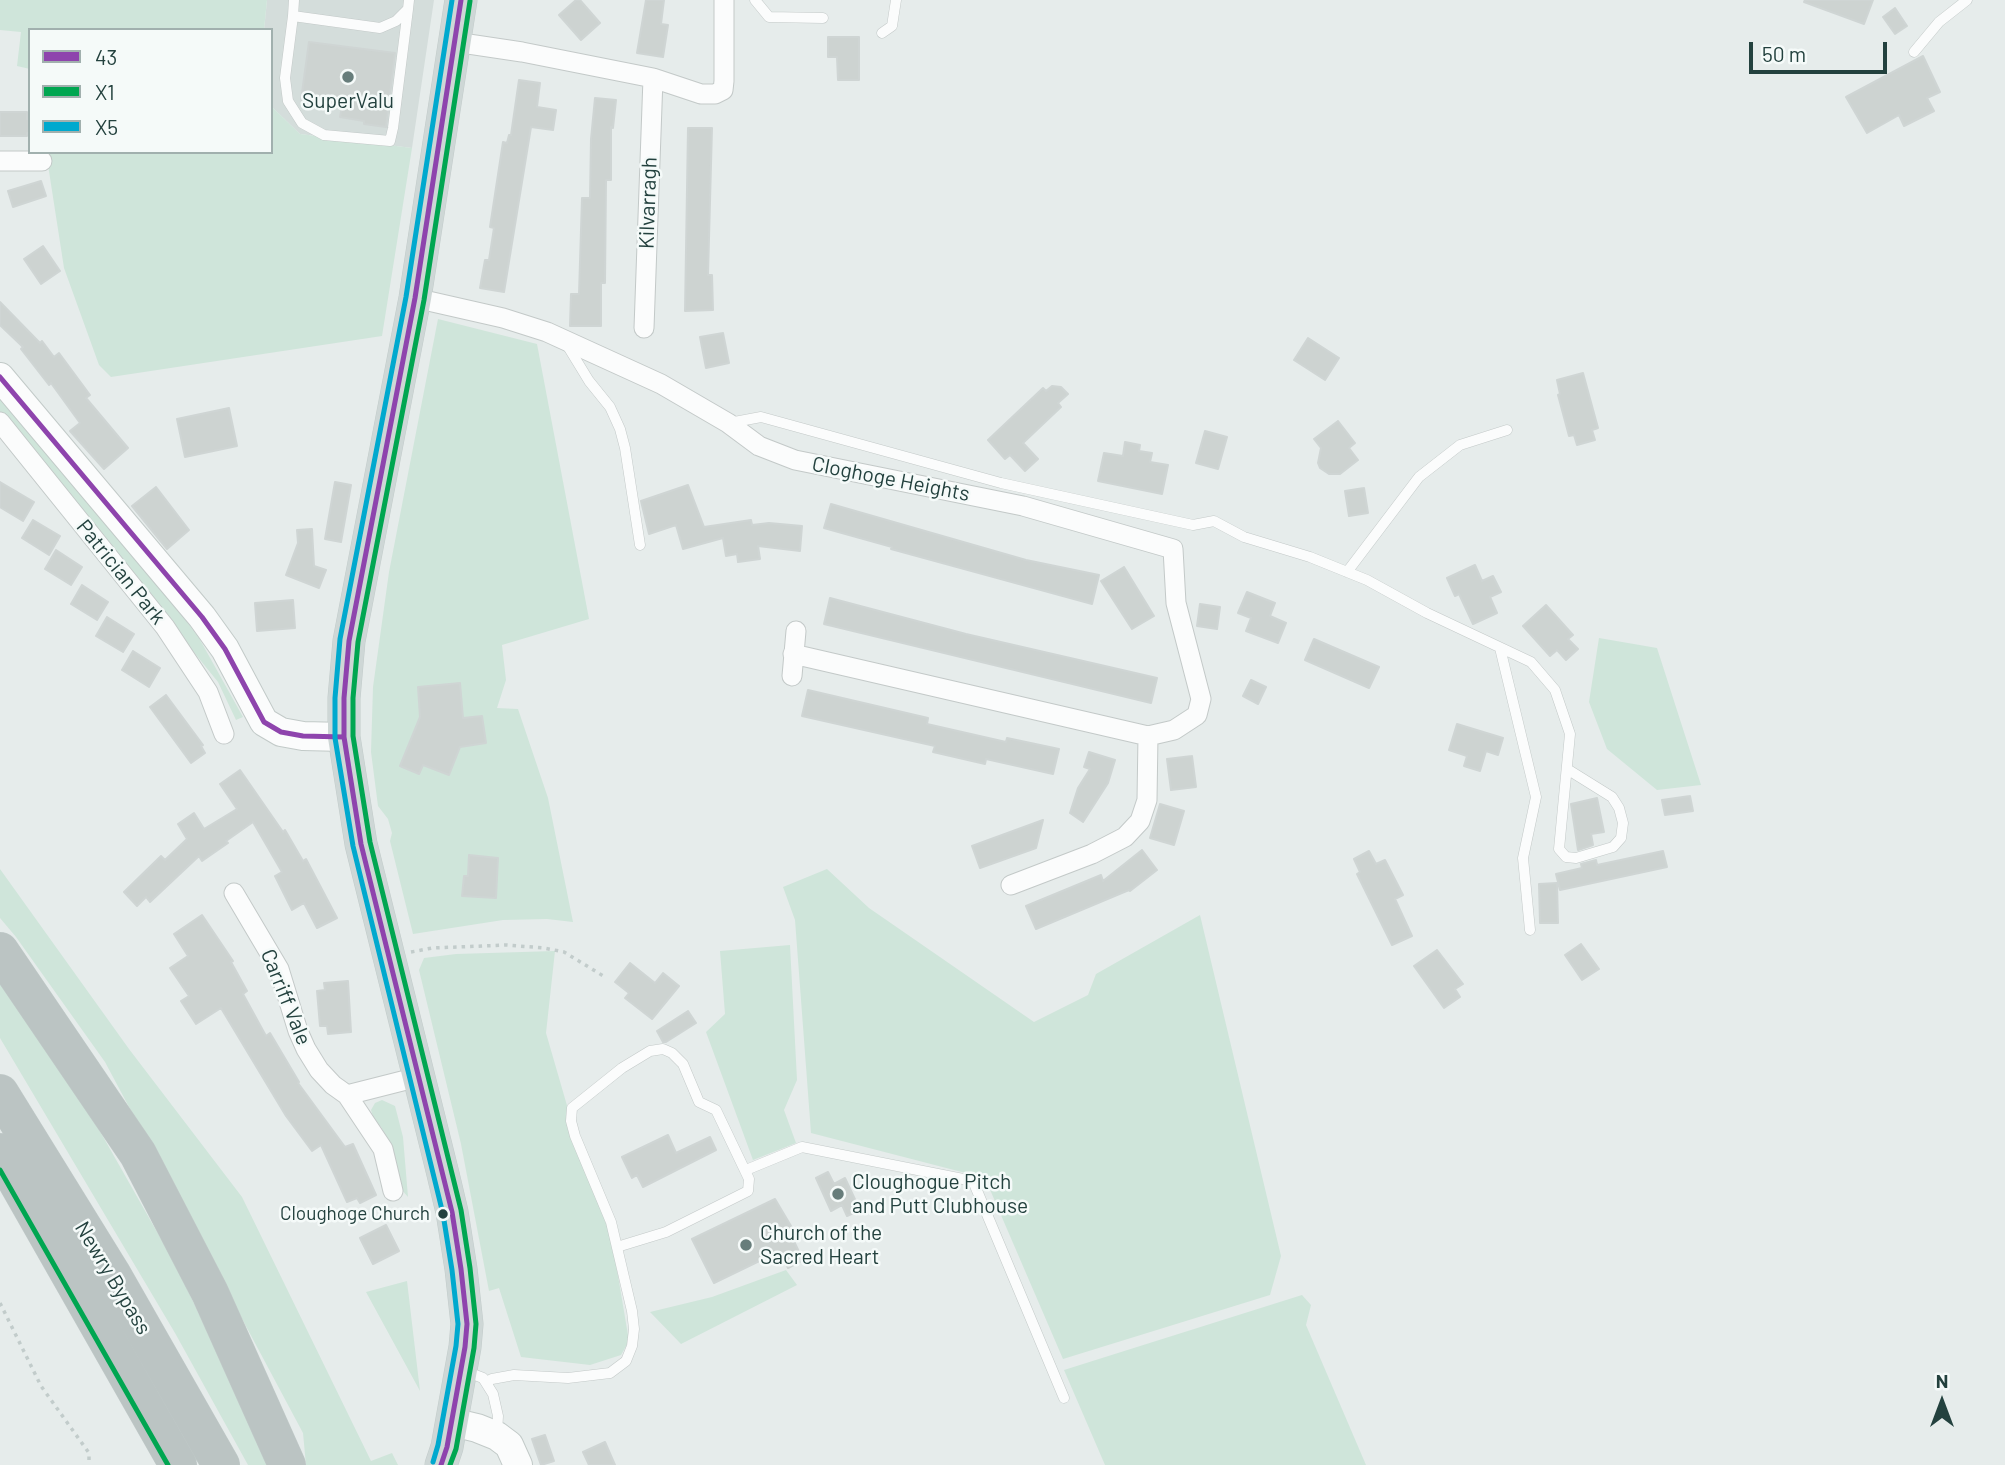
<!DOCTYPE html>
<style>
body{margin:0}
#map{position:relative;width:2005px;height:1465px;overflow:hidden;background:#e6eceb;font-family:Barlow,sans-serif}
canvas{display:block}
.legend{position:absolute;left:28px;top:28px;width:245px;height:126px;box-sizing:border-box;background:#f5faf9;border:2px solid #a1b0ae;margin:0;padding:9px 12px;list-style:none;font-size:21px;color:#23413e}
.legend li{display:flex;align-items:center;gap:14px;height:35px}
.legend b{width:35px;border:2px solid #a1b0ae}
.north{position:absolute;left:1907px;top:1367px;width:70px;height:70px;-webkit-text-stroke:5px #f5faf9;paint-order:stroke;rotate:0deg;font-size:19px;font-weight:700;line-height:28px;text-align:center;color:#23413e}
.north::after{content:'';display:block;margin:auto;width:24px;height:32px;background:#23413e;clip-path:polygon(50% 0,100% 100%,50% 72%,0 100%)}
.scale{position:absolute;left:1749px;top:42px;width:138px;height:32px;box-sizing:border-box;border:4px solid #23413e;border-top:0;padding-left:9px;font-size:21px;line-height:24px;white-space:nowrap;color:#23413e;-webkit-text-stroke:5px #f5faf9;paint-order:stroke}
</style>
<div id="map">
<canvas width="2005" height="1465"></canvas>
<ul class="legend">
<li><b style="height:9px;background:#8e44ad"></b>43</li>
<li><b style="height:9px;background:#00a651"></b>X1</li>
<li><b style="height:9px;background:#00a9ce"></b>X5</li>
</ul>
<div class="north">N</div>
<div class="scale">50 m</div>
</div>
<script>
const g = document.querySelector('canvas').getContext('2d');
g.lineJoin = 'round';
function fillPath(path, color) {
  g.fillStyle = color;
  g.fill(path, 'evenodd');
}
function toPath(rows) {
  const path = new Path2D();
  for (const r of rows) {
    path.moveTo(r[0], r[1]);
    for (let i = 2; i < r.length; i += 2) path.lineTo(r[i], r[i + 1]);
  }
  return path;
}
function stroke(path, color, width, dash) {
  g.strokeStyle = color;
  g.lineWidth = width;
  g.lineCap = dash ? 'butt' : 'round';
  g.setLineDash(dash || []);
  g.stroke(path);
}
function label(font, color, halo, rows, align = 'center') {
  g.font = font + ' Barlow,sans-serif';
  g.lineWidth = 5;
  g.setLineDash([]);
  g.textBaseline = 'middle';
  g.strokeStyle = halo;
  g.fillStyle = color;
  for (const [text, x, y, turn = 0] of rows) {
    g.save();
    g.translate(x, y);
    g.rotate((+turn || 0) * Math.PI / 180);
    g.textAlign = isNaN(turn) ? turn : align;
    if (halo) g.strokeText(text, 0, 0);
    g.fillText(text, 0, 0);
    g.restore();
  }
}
const built = toPath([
 [267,0,434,0,412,148,300,134,271,106,271,30,264,30]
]);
const green = toPath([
 [0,0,267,0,264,30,30,30,30,69,17,66,21,32,0,30],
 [271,106,300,134,412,148,382,336,111,377,99,365,64,268,46,152,271,152],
 [438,319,537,344,589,619,502,645,506,680,497,708,518,709,548,798,573,922,547,919,503,920,413,934,390,841,392,833,388,819,378,806,371,752,373,687,389,572],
 [0,397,175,606,199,638,243,717,236,720,218,682,0,413],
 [1599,638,1657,648,1701,785,1657,790,1607,749,1589,702],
 [0,869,129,1049,242,1197,371,1461,392,1453,398,1465,306,1465,303,1433,105,1062,16,937,0,918],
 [827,869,869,908,1034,1022,1088,995,1096,974,1200,915,1281,1256,1270,1295,1063,1359,985,1178,811,1133,795,920,783,887],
 [790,945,797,1080,784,1110,796,1143,753,1160,706,1032,725,1014,720,951],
 [555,951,546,1033,568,1109,611,1222,613,1246,629,1341,621,1355,590,1365,521,1357,499,1288,489,1291,461,1144,419,970,424,958,456,954],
 [0,981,80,1096,178,1269,269,1465,248,1465,175,1333,0,1038],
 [382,1100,395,1106,403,1137,408,1197,401,1189,392,1148,381,1127,374,1120,371,1110,375,1103],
 [786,1270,797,1285,681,1344,650,1312,712,1297],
 [407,1281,420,1391,366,1292],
 [1302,1295,1311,1305,1306,1325,1366,1465,1105,1465,1064,1370]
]);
const building = toPath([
 [576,0,580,0,600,23,581,40,559,15,576,0],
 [646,0,664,0,661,24,668,25,663,57,637,53,646,0],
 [1805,0,1873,0,1864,24,1804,2,1805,0],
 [1895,8,1907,26,1895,34,1883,17,1895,8],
 [828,37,859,37,859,80,838,80,837,57,828,57,828,37],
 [309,42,395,53,386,127,364,124,364,121,340,117,342,106,301,100,309,42],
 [1923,56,1940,92,1927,98,1934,111,1904,126,1899,115,1867,133,1846,97,1923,56],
 [519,80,540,83,537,107,556,110,553,130,531,127,504,292,480,288,485,260,489,260,494,228,490,227,503,142,507,143,509,135,511,135,519,80],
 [595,98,616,100,613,128,611,127,611,180,606,180,605,283,601,283,601,326,570,326,571,294,579,294,582,198,590,198,591,139,595,98],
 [0,112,27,112,27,119,30,119,30,133,27,133,27,136,0,136,0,112],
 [688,128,712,128,708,275,712,275,713,310,685,311,688,128],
 [41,181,46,196,13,207,8,191,41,181],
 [43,246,60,271,41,284,24,259,43,246],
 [0,302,40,343,42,341,54,357,59,353,90,395,86,398,128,448,104,469,70,431,80,423,51,383,49,385,21,349,23,347,0,325,0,302],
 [723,333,729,363,706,368,700,337,723,333],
 [1308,338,1339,358,1325,380,1294,360,1308,338],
 [1583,373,1598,428,1592,430,1595,440,1577,445,1574,435,1569,436,1558,395,1560,394,1557,380,1583,373],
 [1052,386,1061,387,1068,394,1058,403,1061,407,1023,443,1038,459,1025,471,1010,455,1005,459,988,440,1043,388,1046,391,1052,386],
 [229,408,237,446,185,457,177,419,229,408],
 [1338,421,1355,443,1349,448,1358,460,1340,474,1329,474,1320,468,1318,463,1321,448,1314,439,1338,421],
 [1205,431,1227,437,1218,469,1196,463,1205,431],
 [1125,442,1140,445,1139,451,1152,453,1150,462,1168,465,1162,494,1098,481,1104,453,1123,456,1125,442],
 [0,482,34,502,23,521,0,507,0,482],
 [335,482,351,485,341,542,325,539,335,482],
 [688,485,704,527,751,520,752,525,769,523,802,526,800,551,758,546,760,559,738,562,737,554,726,556,723,538,683,549,676,525,649,534,641,501,688,485],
 [156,487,189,530,167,549,132,506,156,487],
 [1364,488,1368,513,1349,516,1345,491,1364,488],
 [831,504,1026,560,1099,575,1092,604,891,549,892,547,824,528,831,504],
 [33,520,60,536,49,555,22,538,33,520],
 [312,529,314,566,326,570,319,588,286,575,298,543,297,530,312,529],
 [56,550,82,567,71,585,45,569,56,550],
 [1475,565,1482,581,1493,576,1501,592,1490,597,1497,613,1473,624,1459,594,1455,596,1447,578,1475,565],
 [1124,567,1154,616,1132,629,1101,581,1124,567],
 [82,585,108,602,97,620,71,604,82,585],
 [1247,592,1275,603,1270,616,1286,623,1278,643,1246,631,1251,618,1238,613,1247,592],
 [830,598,966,634,1157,678,1151,703,824,624,830,598],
 [293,600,295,628,257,631,255,603,293,600],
 [1200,604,1220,607,1217,629,1197,626,1200,604],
 [1546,605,1573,635,1568,639,1578,649,1566,660,1557,650,1550,656,1523,626,1546,605],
 [107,617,134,634,123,652,96,636,107,617],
 [1314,639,1379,667,1369,688,1305,660,1314,639],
 [133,651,160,668,149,687,122,670,133,651],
 [1251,680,1266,687,1258,704,1243,696,1251,680],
 [460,683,463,718,482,716,486,743,460,747,449,775,423,765,419,774,400,766,420,717,418,687,460,683],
 [808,690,928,718,927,724,1006,742,1007,738,1059,749,1053,774,986,759,985,764,933,752,935,746,802,716,808,690],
 [166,695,203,745,201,746,205,753,191,763,150,707,166,695],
 [1457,724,1503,738,1498,755,1486,751,1480,771,1464,766,1467,756,1449,750,1457,724],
 [1089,752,1115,760,1108,783,1083,822,1070,813,1078,788,1090,769,1084,767,1089,752],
 [1192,756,1196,787,1171,790,1167,759,1192,756],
 [240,770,283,832,285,830,303,861,306,859,337,918,317,928,304,903,292,910,275,876,282,872,253,822,226,841,228,843,202,861,199,856,150,902,146,897,137,906,124,892,161,856,165,860,187,839,178,824,194,813,204,829,237,809,220,784,240,770],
 [1690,796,1693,811,1665,815,1662,800,1690,796],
 [1597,798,1604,832,1591,834,1593,845,1578,850,1571,804,1597,798],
 [1160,804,1184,811,1174,845,1150,838,1160,804],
 [1043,820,1036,848,980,868,972,846,1043,820],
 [1142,850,1157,870,1130,891,1129,890,1036,929,1026,906,1101,875,1103,881,1142,850],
 [1369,851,1376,864,1385,860,1403,895,1395,899,1412,936,1392,945,1357,874,1360,872,1354,859,1369,851],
 [1663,851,1667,867,1560,890,1556,874,1582,868,1581,864,1596,860,1597,865,1663,851],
 [469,855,498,858,496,898,462,896,464,876,468,876,469,855],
 [1557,883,1558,923,1540,923,1539,884,1557,883],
 [202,915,233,961,231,962,247,991,243,994,266,1036,270,1033,299,1082,298,1083,345,1147,353,1144,376,1195,360,1203,357,1198,347,1202,321,1145,312,1151,286,1116,221,1008,196,1024,181,1001,189,996,170,968,188,956,174,934,202,915],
 [1581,944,1599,969,1582,980,1565,955,1581,944],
 [1437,950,1463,984,1455,989,1460,997,1444,1008,1414,966,1437,950],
 [630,963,655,983,663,973,679,986,652,1019,625,998,629,993,615,982,630,963],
 [348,981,351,1032,328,1034,327,1026,320,1026,317,991,325,990,324,983,348,981],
 [688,1011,696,1023,666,1042,663,1042,657,1031,688,1011],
 [668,1135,676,1153,710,1137,716,1150,643,1187,637,1175,632,1178,622,1157,668,1135],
 [828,1172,834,1184,845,1178,860,1210,847,1216,842,1205,831,1211,816,1178,828,1172],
 [775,1199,794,1231,790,1233,803,1260,788,1268,780,1251,714,1283,692,1239,775,1199],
 [386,1225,399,1251,373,1264,360,1238,386,1225],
 [545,1435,554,1461,541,1465,532,1439,545,1435],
 [605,1442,615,1465,589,1465,583,1452,605,1442]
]);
const path = toPath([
 [411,952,432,948,507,945,544,948,564,952,605,977],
 [0,1303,41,1386,89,1453,89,1465]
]);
const lane = toPath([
 [755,0,769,17,823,18],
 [408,9,393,128,390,141,324,135,302,123,288,101,285,78,293,16,380,28,396,21,408,9,409,0],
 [293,16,294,0],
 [882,33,892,26,896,0],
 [1914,52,1939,22,1967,0],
 [567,345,589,381,610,407,620,429,625,448,640,545],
 [729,423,761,417,1001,483,1193,525,1214,521,1244,537,1310,557,1367,580,1427,613,1531,662,1555,690,1570,734,1559,849,1566,857,1576,858,1613,847,1621,838,1623,823,1619,808,1612,797,1567,769],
 [1347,572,1419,477,1460,445,1507,430],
 [1500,648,1536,797,1523,858,1530,930],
 [746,1170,802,1147,973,1181,1064,1398],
 [465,1371,483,1378,493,1394,498,1416,497,1432],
 [486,1382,492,1379,514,1375,568,1378,610,1373,626,1361,632,1346,634,1329,632,1311,611,1222,575,1136,571,1121,572,1108,622,1068,650,1051,663,1049,672,1053,683,1064,699,1102,716,1110,749,1179,748,1191,666,1232,617,1247]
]);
const street = toPath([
 [455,42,522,52,653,78,701,94,715,94,723,90,724,81,724,0],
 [0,161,42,161],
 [415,298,503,318,547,332,661,384,728,423,759,446,795,460,1023,506,1173,549,1176,603,1201,699,1197,715,1174,730,1148,736,793,654],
 [644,328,653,78],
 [0,422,165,627,208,692,224,734],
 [792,676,796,631],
 [1011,885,1092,854,1125,837,1140,821,1147,800,1148,736],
 [234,893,279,969,298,1031,306,1049,319,1070,333,1085,347,1095,418,1077],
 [347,1095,383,1149,393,1191]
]);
const secondary = toPath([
 [0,377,202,617,225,649,264,722,281,732,303,736,344,737],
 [452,1422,477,1428,497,1436,509,1445,518,1465]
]);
const primary = toPath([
 [441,1465,447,1447,465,1347,467,1324,461,1269,452,1212,443,1174,361,844,344,737,344,698,349,641,415,298,461,0]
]);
const highway = toPath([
 [0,951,138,1154,210,1293,287,1465],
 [0,1093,112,1274,221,1465],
 [0,1152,178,1465]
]);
const bus1 = toPath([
 [0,377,202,617,225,649,264,722,281,732,303,736,344,737],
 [441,1465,447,1447,465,1347,467,1324,461,1269,452,1212,361,844,344,737,344,698,349,641,415,298,461,0]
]);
const bus2 = toPath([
 [0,1170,168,1465],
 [450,1465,456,1449,474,1348,476,1324,470,1268,461,1210,370,842,353,736,353,698,358,642,424,300,470,1]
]);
const bus3 = toPath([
 [433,1462,438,1445,456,1346,458,1324,452,1270,443,1214,353,846,335,738,335,698,340,639,406,297,452,0]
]);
const markers = [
 [348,77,7,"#677d7b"],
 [838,1194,7,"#677d7b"],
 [443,1214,6,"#23413e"],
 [746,1245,7,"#677d7b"]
];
const busNames = [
 ["Cloughoge Church",430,1214]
];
const poiNames = [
 ["SuperValu",348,101,"center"],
 ["Cloughogue Pitch",852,1182],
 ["and Putt Clubhouse",852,1206],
 ["Church of the",760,1233],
 ["Sacred Heart",760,1257]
];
const streetNames = [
 ["Kilvarragh",648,203,-88],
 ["Cloghoge Heights",891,479,11],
 ["Patrician Park",121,572,51],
 ["Carriff Vale",286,997,68],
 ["Newry Bypass",113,1278,59]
];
fillPath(built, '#d4dddb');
fillPath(green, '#cfe5da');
fillPath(building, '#cdd3d1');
stroke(building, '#cfd5d4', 2);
stroke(lane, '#c3c9c8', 11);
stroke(street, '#c3c9c8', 21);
stroke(secondary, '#c2cac8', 30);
stroke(primary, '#c2cbca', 33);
stroke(highway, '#c2cbca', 38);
stroke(path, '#c2cccb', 3.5, [3.5, 5]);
stroke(lane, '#fbfcfc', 10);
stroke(street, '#fbfcfc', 19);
stroke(secondary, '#fbfcfc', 28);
stroke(primary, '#ced7d6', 32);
stroke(highway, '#bbc4c3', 37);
stroke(bus1, '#8e44ad', 5);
stroke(bus2, '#00a651', 5);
stroke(bus3, '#00a9ce', 5);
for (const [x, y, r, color] of markers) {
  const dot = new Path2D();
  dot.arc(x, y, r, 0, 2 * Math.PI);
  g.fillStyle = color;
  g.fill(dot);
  stroke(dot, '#f5faf9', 2.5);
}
label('19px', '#23413e', '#f5faf9', busNames, 'right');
label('21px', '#23413e', '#f5faf9', poiNames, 'left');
label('21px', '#23413e', '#f5faf9', streetNames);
</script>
